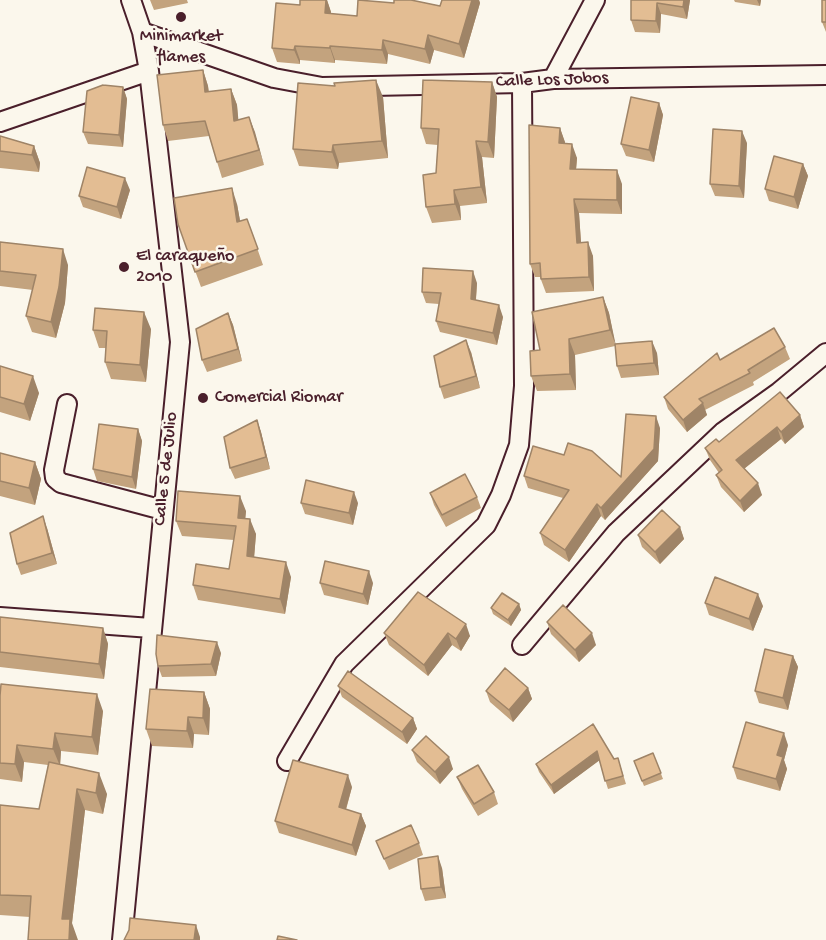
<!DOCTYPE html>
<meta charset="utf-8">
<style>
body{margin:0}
canvas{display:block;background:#fbf7ec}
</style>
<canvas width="826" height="940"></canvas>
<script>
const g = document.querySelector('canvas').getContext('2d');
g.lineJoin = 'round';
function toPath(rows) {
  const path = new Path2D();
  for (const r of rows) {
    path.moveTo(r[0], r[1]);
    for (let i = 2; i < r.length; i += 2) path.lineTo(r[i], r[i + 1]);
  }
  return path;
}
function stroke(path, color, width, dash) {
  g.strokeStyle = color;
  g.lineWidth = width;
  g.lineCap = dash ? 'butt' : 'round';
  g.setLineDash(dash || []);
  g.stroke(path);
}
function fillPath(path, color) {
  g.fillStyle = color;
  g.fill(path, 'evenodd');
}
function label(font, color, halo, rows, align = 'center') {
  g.font = font + ' "Gochi Hand",sans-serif';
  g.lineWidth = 5;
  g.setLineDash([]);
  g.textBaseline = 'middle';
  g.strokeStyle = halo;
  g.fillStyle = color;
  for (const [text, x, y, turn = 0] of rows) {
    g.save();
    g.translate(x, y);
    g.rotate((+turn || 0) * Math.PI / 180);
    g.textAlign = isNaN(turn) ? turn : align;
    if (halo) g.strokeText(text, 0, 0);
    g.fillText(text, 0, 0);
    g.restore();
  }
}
const minor = toPath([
 [142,32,274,78,322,87,522,83,553,79,826,75],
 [553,79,595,0],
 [0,122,149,71],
 [67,404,54,470,55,478,61,483,163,510],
 [0,617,151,628],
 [522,645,616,533,723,432,779,392,826,353],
 [287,761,344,664,486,525,501,495,519,445,524,386,522,83],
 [122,940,180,342,149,71,142,32,131,0]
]);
const wall = toPath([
 [150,0,187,0,188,3,154,10],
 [300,0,327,0,331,12,331,14,357,16,440,6,442,0,479,0,480,3,464,58,434,50,430,64,388,54,387,64,335,60,335,63,300,60,300,64,277,62,272,48,300,5],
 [631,0,690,0,687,19,661,14,660,33,635,32,631,20],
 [734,0,761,0,760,6,735,2],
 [826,0,826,32,822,22],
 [203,70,208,86,209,92,231,89,237,105,238,120,249,117,264,165,222,178,209,136,168,141,163,125],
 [492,82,497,97,494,158,482,157,487,203,460,206,461,220,432,223,426,207,436,173,438,145,426,144,421,128],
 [123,87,127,99,123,147,88,144,83,132],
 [383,97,388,158,339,163,338,169,299,166,293,149],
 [659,103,663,115,654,162,626,156,621,144],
 [560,128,565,143,577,158,576,169,622,184,622,214,579,213,581,243,593,256,594,291,546,293,540,277,535,277,530,264],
 [0,136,34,146,40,163,39,172,0,168],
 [747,143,744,198,715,196,710,184],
 [803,164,808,176,798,209,769,201,765,189],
 [130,190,121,219,83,207,79,196],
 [237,204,240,221,247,219,263,265,201,287,178,224],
 [0,242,68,265,65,303,56,338,32,332,26,316,33,290,0,286],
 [477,283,476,300,503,317,497,345,440,332,436,321,439,304,426,303,422,292],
 [603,297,609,313,615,344,657,353,659,375,621,378,617,366,615,346,575,355,576,390,537,391,531,376,540,350],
 [228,313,233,325,242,361,207,372,202,360],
 [151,329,146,382,111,379,105,362,106,348,99,348,93,330],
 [785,347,790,359,753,382,754,385,705,410,707,415,687,432,668,409,664,397,720,360],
 [471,352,480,388,444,399,440,387],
 [0,366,39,393,30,421,0,412],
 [800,415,804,427,785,444,781,439,744,469,762,495,744,512,721,487,716,475,719,473,710,460,705,448,719,442],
 [257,420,261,432,270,469,235,479,230,468],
 [660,428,658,461,605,520,601,516,569,562,544,545,540,533,563,498,528,488,524,476,621,477],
 [138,429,142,441,136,489,97,481,93,469],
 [0,453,35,462,41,479,35,505,0,496],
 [430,493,477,497,481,508,446,527,434,505],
 [301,503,358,503,353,525,305,514],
 [246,511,245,519,256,534,254,557,291,577,285,614,198,600,193,585,229,569,234,540,182,536,176,521],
 [680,527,684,539,660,564,642,547,638,535],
 [47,528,57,564,21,575,17,564],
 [320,583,373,583,368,605,324,595],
 [418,592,470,636,461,651,452,645,428,676,389,645,384,633],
 [705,603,763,606,753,631,709,615],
 [519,604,521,610,511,626,493,614,491,608],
 [0,617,103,628,108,644,104,679,0,667],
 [547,622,596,645,579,662,551,634],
 [221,653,216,676,162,677,158,666],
 [793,656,798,667,788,710,759,703,755,691],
 [338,686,413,718,417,729,407,744,342,697],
 [528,688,532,699,513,722,490,702,486,691],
 [204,692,210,709,209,735,194,734,193,748,152,746,146,729],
 [0,696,103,711,98,755,61,751,60,765,107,794,103,814,85,810,72,923,30,917,0,915,0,805,39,809,48,765,24,762,22,782,0,779],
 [788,745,784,760,787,769,780,791,737,779,733,767],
 [412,750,453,769,440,784,417,762],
 [653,753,663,779,644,786,634,761],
 [618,758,626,784,608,789,599,760,554,794,539,772,536,764,614,759],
 [457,777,494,792,498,804,478,816,462,789],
 [352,787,346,810,361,814,366,826,356,856,279,833,275,821],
 [376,841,419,843,423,855,389,870],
 [442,868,446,898,425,901,421,889]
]);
const shadedWall = toPath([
 [326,0,327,0,331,12,330,28,325,13],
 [472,0,479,0,480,3,464,58,459,44],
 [684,0,690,0,687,19,683,7],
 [757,0,761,0,760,6],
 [657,3,661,14,660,33,656,21],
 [428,35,434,50,430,64,425,49],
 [383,40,388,54,387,64,382,50],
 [295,46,300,60,300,64,294,50],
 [330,46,335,60,335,63,330,48],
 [203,70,208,86,210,108,205,92],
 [376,80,383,97,388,158,382,141],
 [492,82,497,97,494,158,488,142],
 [123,87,127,99,123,147,119,135],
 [231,89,237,105,240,137,234,121],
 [659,103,663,115,654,162,649,150],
 [249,117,255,132,264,165,259,150],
 [560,128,565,142,564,156,559,143],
 [742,131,747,143,744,198,739,186],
 [476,141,482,157,487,203,481,187],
 [572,144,577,158,575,183,570,169],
 [333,145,339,163,338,169,332,152],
 [34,146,40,163,39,172,32,155],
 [803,164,808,176,798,209,794,197],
 [617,170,622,184,622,214,617,200],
 [125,178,130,190,121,219,117,207],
 [232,188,237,204,243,237,237,222],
 [454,190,460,206,461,220,455,204],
 [574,199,579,213,582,257,577,243],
 [588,242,593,256,594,291,589,277],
 [63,249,68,265,65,303,56,338,51,322],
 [473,271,477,283,475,311,471,299],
 [603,297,609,313,616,346,610,330],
 [499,305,503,317,497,345,493,333],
 [144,312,151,329,146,382,140,365],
 [228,313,233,325,242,361,238,349],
 [569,339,575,355,576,390,570,374],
 [466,340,471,352,480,388,476,376],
 [652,341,657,353,659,375,654,363],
 [33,376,39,393,30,421,24,404],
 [703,403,707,415,687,432,683,420],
 [800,415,804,427,785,444,781,432],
 [656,416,660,428,658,461,605,520,601,508,654,449],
 [257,420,261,432,270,469,266,457],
 [777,427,781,439,740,472,736,460],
 [138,429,142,441,136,489,132,477],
 [35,462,41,479,35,505,29,488],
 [758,483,762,495,744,512,740,501],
 [354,492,358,503,353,525,349,513],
 [240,496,246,511,244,533,238,518],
 [597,504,601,516,569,562,565,550],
 [43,516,47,528,57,564,52,553],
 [250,519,256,534,253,571,247,556],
 [680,527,684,539,660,564,655,552],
 [286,562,291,577,285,614,280,599],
 [369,571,373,583,368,605,363,594],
 [758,594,763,606,753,631,749,619],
 [519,604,521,610,511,626,508,620],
 [466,624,470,636,461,651,456,639],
 [103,628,108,644,104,679,99,664],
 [448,633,452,645,428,676,424,665],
 [592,633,596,645,579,662,575,650],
 [217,642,221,653,216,676,211,664],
 [793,656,798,667,788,710,783,698],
 [528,688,532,699,513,722,509,710],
 [204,692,210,709,209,735,203,718],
 [97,694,103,711,98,755,92,737],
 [188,717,194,734,193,748,187,731],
 [413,718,417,729,407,744,402,732],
 [55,733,61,751,60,766,53,749],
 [784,733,788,745,784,760,787,769,780,791,776,779,777,755],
 [17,745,24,762,22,782,15,764],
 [597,751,600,760,554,794,551,785],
 [449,757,453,769,440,784,435,772],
 [99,773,107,794,103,814,96,793],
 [348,775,352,787,343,819,339,807],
 [77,789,85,810,72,923,78,940,69,940,62,919],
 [361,814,366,826,356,856,352,845],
 [438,856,442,868,446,898,441,887],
 [196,925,200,937,200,940,194,940]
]);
const building = toPath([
 [300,0,326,0,325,13,357,16,358,0,394,3,394,0,411,0,440,6,442,0,472,0,459,44,428,35,425,49,383,40,382,50,330,46,330,48,295,46,294,50,272,48,276,3,300,5,300,0],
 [631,0,684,0,683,7,657,3,656,21,631,20,631,0],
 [822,0,826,0,826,22,822,22,822,0],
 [203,70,205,92,231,89,234,121,249,117,259,150,217,162,205,121,163,125,157,75,203,70],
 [376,80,382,141,333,145,332,152,293,149,298,83,335,86,334,83,376,80],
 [423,80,492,82,488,142,476,141,481,187,454,190,455,204,426,207,423,175,436,173,439,129,421,128,423,80],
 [103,85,123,87,119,135,83,132,87,91,103,85],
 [631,97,659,103,649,150,621,144,631,97],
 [529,125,560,128,559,143,572,144,570,169,617,170,617,200,574,199,577,243,588,242,589,277,541,279,540,263,530,264,529,125],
 [713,129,742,131,739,186,710,184,713,129],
 [0,136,34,146,32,155,0,151,0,136],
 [774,156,803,164,794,197,765,189,774,156],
 [87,167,125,178,117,207,79,196,87,167],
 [232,188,237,222,247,219,258,249,195,272,178,224,174,198,232,188],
 [0,242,63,249,59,287,51,322,26,316,36,275,0,271,0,242],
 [423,268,473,271,471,299,499,305,493,333,436,321,441,293,422,292,423,268],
 [603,297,610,330,569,339,570,374,531,376,530,351,540,350,532,312,603,297],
 [95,308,144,312,140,365,105,362,107,331,93,330,95,308],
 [228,313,238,349,202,360,196,329,228,313],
 [774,328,785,347,748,370,750,373,699,399,703,403,683,420,664,397,717,353,720,360,774,328],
 [466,340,476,376,440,387,434,356,466,340],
 [652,341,654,363,617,366,615,344,652,341],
 [0,366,33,376,24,404,0,397,0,366],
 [780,392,800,415,781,432,777,427,736,460,758,483,740,501,716,475,722,470,705,448,716,439,719,442,780,392],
 [626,414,656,416,654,449,601,508,597,504,565,550,540,533,569,490,524,476,533,446,564,455,568,443,592,451,621,477,626,414],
 [257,420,266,457,230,468,224,437,257,420],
 [99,424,138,429,132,477,93,469,99,424],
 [0,453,35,462,29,488,0,481,0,453],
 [465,474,477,497,442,515,430,493,465,474],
 [306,480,354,492,349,513,301,503,306,480],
 [178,491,240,496,238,518,250,519,247,556,286,562,280,599,193,585,196,564,229,569,236,526,176,521,178,491],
 [662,510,680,527,655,552,638,535,662,510],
 [43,516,52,553,17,564,10,533,43,516],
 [325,561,369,571,363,594,320,583,325,561],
 [715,577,758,594,749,619,705,603,715,577],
 [418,592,466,624,456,639,448,633,424,665,384,633,418,592],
 [502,593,519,604,508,620,491,608,502,593],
 [563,605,592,633,575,650,547,622,563,605],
 [0,617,103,628,99,664,0,652,0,617],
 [157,635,217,642,211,664,158,666,156,654,157,635],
 [765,649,793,656,783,698,755,691,765,649],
 [505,668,528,688,509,710,486,691,505,668],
 [348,671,413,718,402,732,338,686,348,671],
 [1,684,97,694,92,737,55,733,53,749,17,745,15,764,0,763,0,696,1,684],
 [150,689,204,692,203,718,188,717,187,731,146,729,150,689],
 [746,722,784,733,777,755,783,757,776,779,733,767,746,722],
 [593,724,614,759,618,758,623,776,605,781,597,751,551,785,536,764,593,724],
 [426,736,449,757,435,772,412,750,426,736],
 [653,753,661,773,642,781,634,761,653,753],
 [293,760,348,775,339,807,361,814,352,845,275,821,293,760],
 [49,762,99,773,96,793,77,789,62,919,70,919,69,940,28,940,31,896,0,895,0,805,39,809,49,762],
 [478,765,494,792,474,804,457,777,478,765],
 [411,825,419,843,384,859,376,841,411,825],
 [438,856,441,887,421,889,418,859,438,856],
 [130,918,196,925,194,940,124,940,129,930,130,918],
 [278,936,297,940,277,940,278,936]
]);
const markers = [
 [181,17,6,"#4a1f2b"],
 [124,267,6,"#4a1f2b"],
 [203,398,6,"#4a1f2b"]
];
const poiNames = [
 ["Minimarket",181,37,"center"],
 ["flames",181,58,"center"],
 ["El caraqueño",136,257],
 ["2010",136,278],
 ["Comercial Riomar",215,398]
];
const streetNames = [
 ["Calle Los Jobos",552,81,-2],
 ["Calle 5 de Julio",167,469,-84]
];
stroke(minor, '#4a1f2b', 22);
stroke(minor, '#fbf7ec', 18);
fillPath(wall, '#c3a37e');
fillPath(shadedWall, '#9f8467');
fillPath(building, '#e3bd93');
stroke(building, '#9f8467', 1.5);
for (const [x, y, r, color] of markers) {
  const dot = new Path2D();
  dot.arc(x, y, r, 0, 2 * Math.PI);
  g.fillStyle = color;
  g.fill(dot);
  stroke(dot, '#fbf7ec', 2);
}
label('18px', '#4a1f2b', '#fbf7ec', poiNames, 'left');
label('18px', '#4a1f2b', '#fbf7ec', streetNames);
</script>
